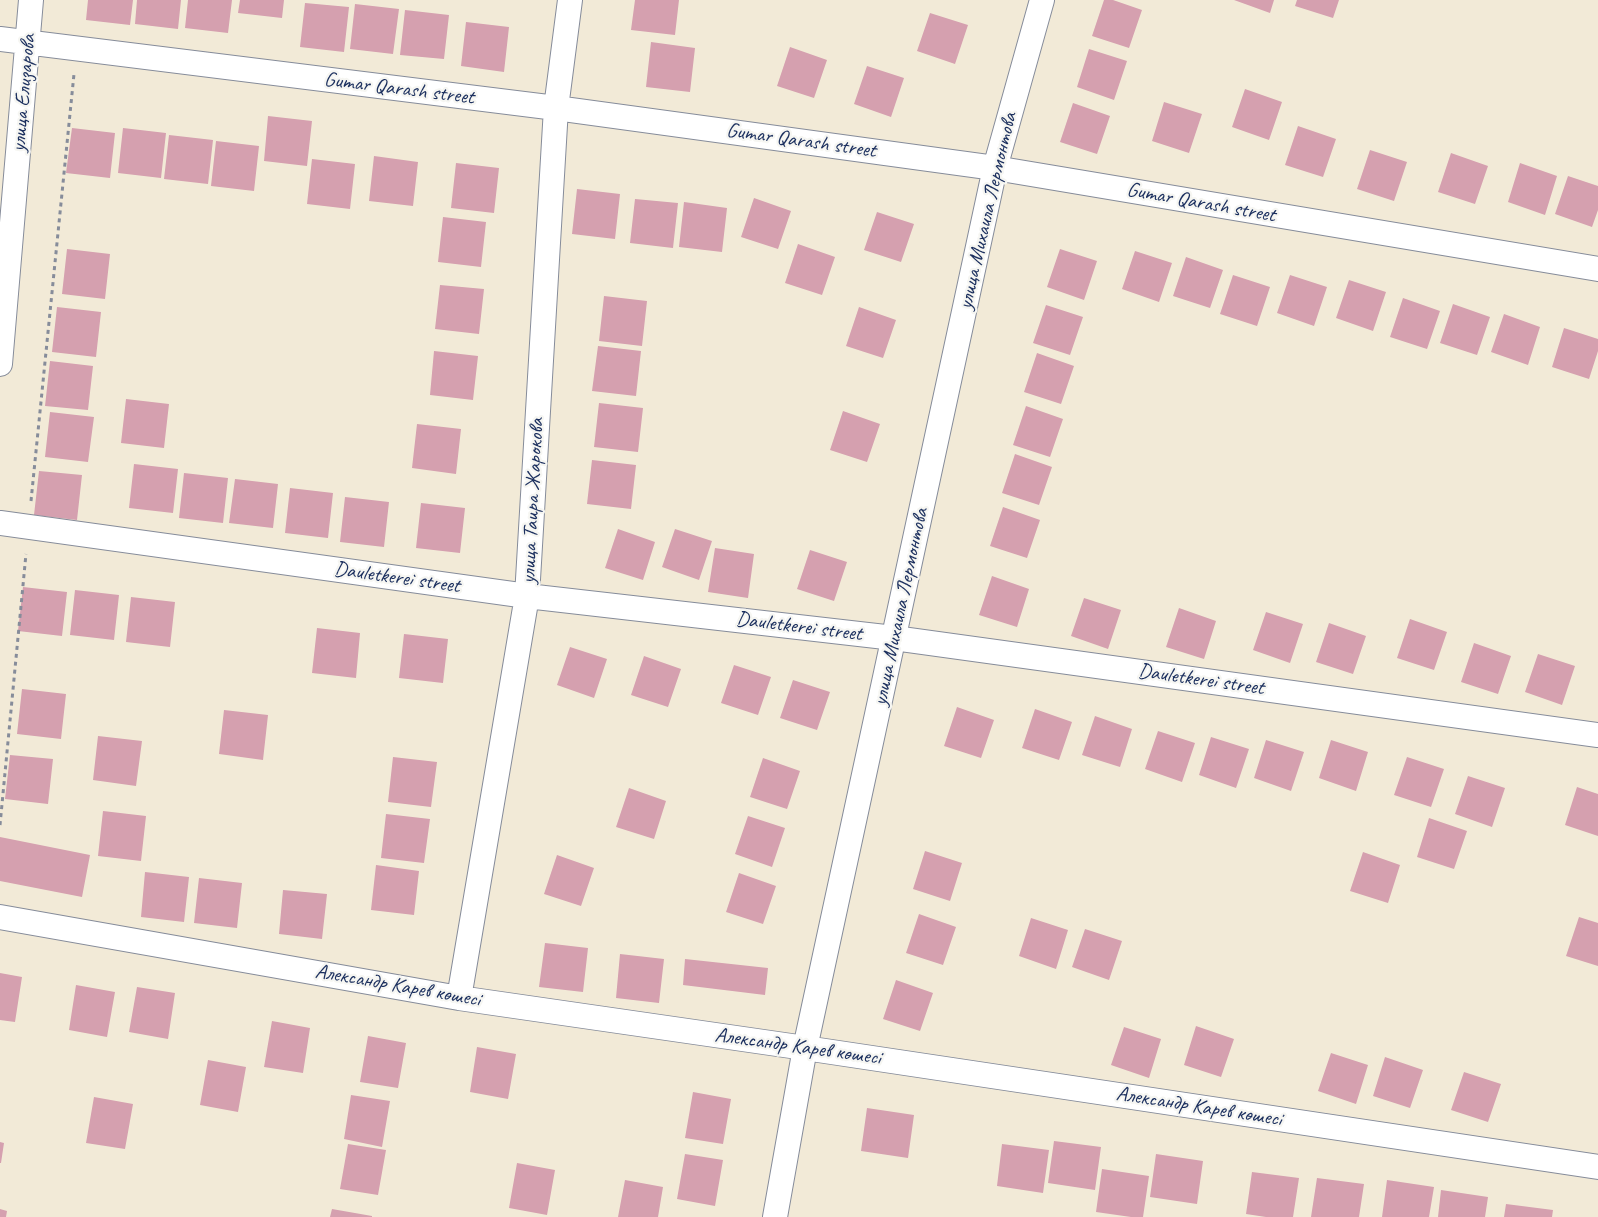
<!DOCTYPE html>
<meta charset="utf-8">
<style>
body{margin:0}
canvas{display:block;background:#f2ead7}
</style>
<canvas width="1598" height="1217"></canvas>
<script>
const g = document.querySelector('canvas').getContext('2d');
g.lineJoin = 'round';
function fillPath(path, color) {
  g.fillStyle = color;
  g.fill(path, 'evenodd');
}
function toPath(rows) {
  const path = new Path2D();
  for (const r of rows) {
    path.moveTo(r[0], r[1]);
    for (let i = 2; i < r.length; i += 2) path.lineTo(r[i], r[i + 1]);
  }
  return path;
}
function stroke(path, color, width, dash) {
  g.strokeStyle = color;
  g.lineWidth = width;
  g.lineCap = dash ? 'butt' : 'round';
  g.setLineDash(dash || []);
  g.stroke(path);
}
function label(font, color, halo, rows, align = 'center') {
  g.font = font + ' Caveat,sans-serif';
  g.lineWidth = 4.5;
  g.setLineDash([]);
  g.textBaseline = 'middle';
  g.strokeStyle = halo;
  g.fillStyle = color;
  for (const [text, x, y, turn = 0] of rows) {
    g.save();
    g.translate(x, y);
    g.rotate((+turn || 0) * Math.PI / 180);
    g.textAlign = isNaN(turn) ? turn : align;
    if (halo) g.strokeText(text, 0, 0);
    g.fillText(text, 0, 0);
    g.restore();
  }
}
const building = toPath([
 [88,0,133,0,130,25,86,20],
 [137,0,181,0,178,29,135,24],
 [188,0,232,0,228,33,185,28],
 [240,0,284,0,282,18,238,13],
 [635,0,679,0,675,35,631,30],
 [1104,0,1113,0,1142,10,1129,48,1092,36],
 [1234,0,1274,0,1270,13],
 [1297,0,1339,0,1333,18,1295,6],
 [305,3,349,7,344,52,300,47],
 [355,4,399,9,393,54,350,49],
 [405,10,449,15,444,59,400,55],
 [930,13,968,25,955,64,917,51],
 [466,22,509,27,504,72,461,66],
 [651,42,695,48,690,92,646,87],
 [790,47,827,60,814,98,777,86],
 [1089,49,1127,61,1114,100,1077,87],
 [867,66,904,78,891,117,854,104],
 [1245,89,1282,102,1269,140,1232,127],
 [1164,102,1202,114,1189,153,1152,141],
 [1073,103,1110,116,1097,154,1060,142],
 [268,116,312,121,307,166,264,161],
 [1298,126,1336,139,1323,177,1285,165],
 [72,128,115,133,110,178,66,173],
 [123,128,166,133,161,178,118,173],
 [169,135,213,140,208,184,164,179],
 [216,141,259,146,254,191,211,186],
 [1370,150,1407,162,1394,201,1357,189],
 [1451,153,1488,166,1475,204,1438,192],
 [374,156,418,162,413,206,369,201],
 [312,159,355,164,350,209,307,204],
 [456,163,499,168,494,213,451,208],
 [1520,163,1557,176,1545,215,1508,202],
 [1568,176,1598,186,1598,210,1592,227,1555,214],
 [577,189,620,194,615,239,572,234],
 [754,198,791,211,778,249,741,237],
 [635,199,678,203,673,248,630,243],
 [684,202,727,208,722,252,679,247],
 [877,212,914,224,901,262,864,250],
 [443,217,486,222,481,267,438,262],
 [798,244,835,257,822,295,785,283],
 [67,249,110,254,105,299,62,294],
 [1060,249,1097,261,1084,300,1047,287],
 [1135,251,1172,263,1159,302,1122,289],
 [1186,257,1223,270,1210,308,1173,296],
 [1233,275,1270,287,1257,326,1220,314],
 [1290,275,1327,287,1314,326,1277,313],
 [1349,280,1386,292,1373,331,1336,318],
 [440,285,484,289,479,334,435,329],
 [604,296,647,301,642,346,599,341],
 [1403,298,1440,311,1427,349,1390,337],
 [1453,304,1490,317,1477,355,1440,343],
 [1046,305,1083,317,1070,355,1033,343],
 [57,307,101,312,96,357,52,352],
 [859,307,896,320,883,358,846,346],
 [1504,314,1540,327,1528,365,1491,352],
 [1564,328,1598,339,1598,351,1589,379,1552,367],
 [598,346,641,351,636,396,592,391],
 [434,351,478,356,473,400,430,395],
 [1037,353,1074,366,1061,404,1024,392],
 [50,361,93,366,88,410,45,406],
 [126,399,169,404,164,448,121,443],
 [599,403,643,408,638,452,594,447],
 [1026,406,1063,419,1050,457,1013,445],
 [843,411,880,424,867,462,830,450],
 [50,412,94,417,88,462,45,457],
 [417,424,461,429,456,474,412,468],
 [1015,454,1052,467,1039,505,1002,493],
 [592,460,636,465,631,509,587,504],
 [134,464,178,469,173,513,129,508],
 [39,471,82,475,77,520,34,515],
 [184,473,228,478,223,523,179,518],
 [235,479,278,484,273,528,229,523],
 [290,488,333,493,328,538,285,533],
 [345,497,389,502,384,547,340,542],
 [421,503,465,508,460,553,416,548],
 [1003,507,1040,520,1027,558,990,546],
 [618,529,655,542,643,580,605,568],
 [675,529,712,541,699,580,662,567],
 [715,548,754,554,748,598,708,592],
 [810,550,847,562,834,601,797,589],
 [992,576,1029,589,1017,627,979,615],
 [23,587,67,592,62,636,18,631],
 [75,590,119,595,114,640,70,635],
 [131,597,175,602,170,647,126,642],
 [1084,598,1121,610,1108,649,1071,636],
 [1179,608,1216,621,1204,659,1166,647],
 [1266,612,1303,624,1290,663,1253,650],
 [1410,619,1447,632,1434,670,1397,658],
 [1329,623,1366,636,1353,674,1316,662],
 [317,628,360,633,356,678,312,673],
 [404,634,448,639,443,683,399,678],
 [1474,643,1511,656,1498,694,1461,682],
 [570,647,607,659,594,698,557,685],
 [1538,654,1575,666,1562,705,1525,692],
 [644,656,681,669,668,707,631,695],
 [734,665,771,677,758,715,721,703],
 [793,680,830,692,817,730,780,718],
 [22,689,66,694,61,739,17,734],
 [957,707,994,720,981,758,944,746],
 [1035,709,1072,722,1059,760,1022,748],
 [224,710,268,715,263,760,219,754],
 [1095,716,1132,729,1120,767,1082,755],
 [1158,731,1195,743,1182,782,1145,769],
 [98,736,142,741,136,786,93,780],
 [1211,737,1249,749,1236,788,1199,775],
 [1266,740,1304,752,1291,791,1254,778],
 [1331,740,1368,752,1356,791,1319,778],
 [10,755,53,759,48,804,5,799],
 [393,757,437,762,431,807,388,802],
 [1407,757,1444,769,1431,807,1394,795],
 [763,758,800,771,787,809,750,797],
 [1468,776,1505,788,1492,827,1455,814],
 [1577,787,1598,794,1598,836,1565,825],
 [629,788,666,801,654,839,616,827],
 [103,811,146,816,141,861,98,856],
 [386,814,430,819,424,863,381,858],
 [748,816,785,828,772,867,735,854],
 [1429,818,1467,831,1454,869,1417,857],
 [0,837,90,855,82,897,0,881],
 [925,851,962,863,950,901,913,889],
 [1363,852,1400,865,1388,903,1350,891],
 [557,855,594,868,581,906,544,894],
 [376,865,419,871,414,915,371,910],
 [145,872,189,877,184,922,141,917],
 [739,873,776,886,763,924,726,912],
 [199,878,242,883,237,928,194,923],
 [283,890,327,894,322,939,279,934],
 [919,914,956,927,943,965,906,953],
 [1579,917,1598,923,1598,966,1566,956],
 [1031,918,1068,930,1056,969,1019,956],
 [1085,929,1122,941,1109,980,1072,967],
 [545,943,588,948,583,992,539,987],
 [620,954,664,959,659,1003,616,998],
 [685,959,768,968,765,995,683,985],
 [0,973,22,977,15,1022,0,1020],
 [896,980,933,993,920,1031,883,1019],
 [76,985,115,992,107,1037,69,1030],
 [137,987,175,993,168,1039,129,1032],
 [272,1021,310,1028,303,1073,264,1067],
 [1196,1026,1234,1039,1221,1077,1184,1065],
 [1124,1027,1161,1039,1149,1078,1111,1065],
 [368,1036,406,1043,398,1088,360,1082],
 [477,1047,516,1054,508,1099,470,1092],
 [1331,1053,1368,1065,1356,1104,1318,1091],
 [1385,1057,1423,1070,1410,1108,1373,1096],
 [208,1060,246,1067,238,1112,200,1105],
 [1464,1072,1501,1084,1488,1122,1451,1110],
 [693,1092,731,1099,723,1144,685,1138],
 [351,1095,390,1101,382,1147,344,1139],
 [94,1097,133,1104,125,1149,86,1143],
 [867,1108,914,1115,908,1158,861,1151],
 [1054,1141,1101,1147,1095,1190,1048,1183],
 [0,1142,4,1143,1,1163,0,1163],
 [348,1144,386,1150,378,1195,340,1189],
 [1002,1144,1049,1150,1043,1193,997,1186],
 [685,1154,723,1160,715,1206,677,1199],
 [1156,1154,1203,1161,1197,1204,1150,1197],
 [517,1163,555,1170,547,1215,509,1208],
 [1102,1169,1149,1176,1143,1217,1131,1217,1096,1212],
 [1252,1172,1299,1178,1293,1217,1266,1217,1246,1214],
 [1317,1178,1364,1184,1359,1217,1311,1217],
 [625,1180,663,1187,658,1217,618,1217],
 [1387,1180,1434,1187,1429,1217,1382,1217],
 [1441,1190,1488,1197,1485,1217,1438,1217],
 [1506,1204,1553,1210,1552,1217,1504,1217],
 [0,1209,7,1211,6,1217,0,1217],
 [332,1209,372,1216,372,1217,330,1217]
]);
const path = toPath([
 [31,501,74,74],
 [0,825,26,554]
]);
const minor = toPath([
 [0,39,556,108,995,168,1598,269],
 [0,364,31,0],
 [0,523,527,596,894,638,1598,735],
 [0,917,459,998,805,1048,1598,1167],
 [459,998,527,596,556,108,570,0],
 [775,1217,805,1048,995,168,1042,0]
]);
const streetNames = [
 ["Gumar Qarash street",399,89,7],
 ["улица Елизарова",24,93,-85],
 ["Gumar Qarash street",801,141,8],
 ["Gumar Qarash street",1201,203,10],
 ["улица Михаила Лермонтова",988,211,-77],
 ["улица Таира Жарокова",533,501,-87],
 ["Dauletkerei street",397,578,8],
 ["улица Михаила Лермонтова",901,607,-78],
 ["Dauletkerei street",799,627,7],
 ["Dauletkerei street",1201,680,8],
 ["Александр Карев көшесі",398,986,10],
 ["Александр Карев көшесі",798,1047,8],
 ["Александр Карев көшесі",1199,1107,9]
];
fillPath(building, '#d5a0af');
stroke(minor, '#868c9a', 26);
stroke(path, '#868c9a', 3, [4, 4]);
stroke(minor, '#fff', 24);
label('21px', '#1b2f5e', '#f6f6f2', streetNames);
</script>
